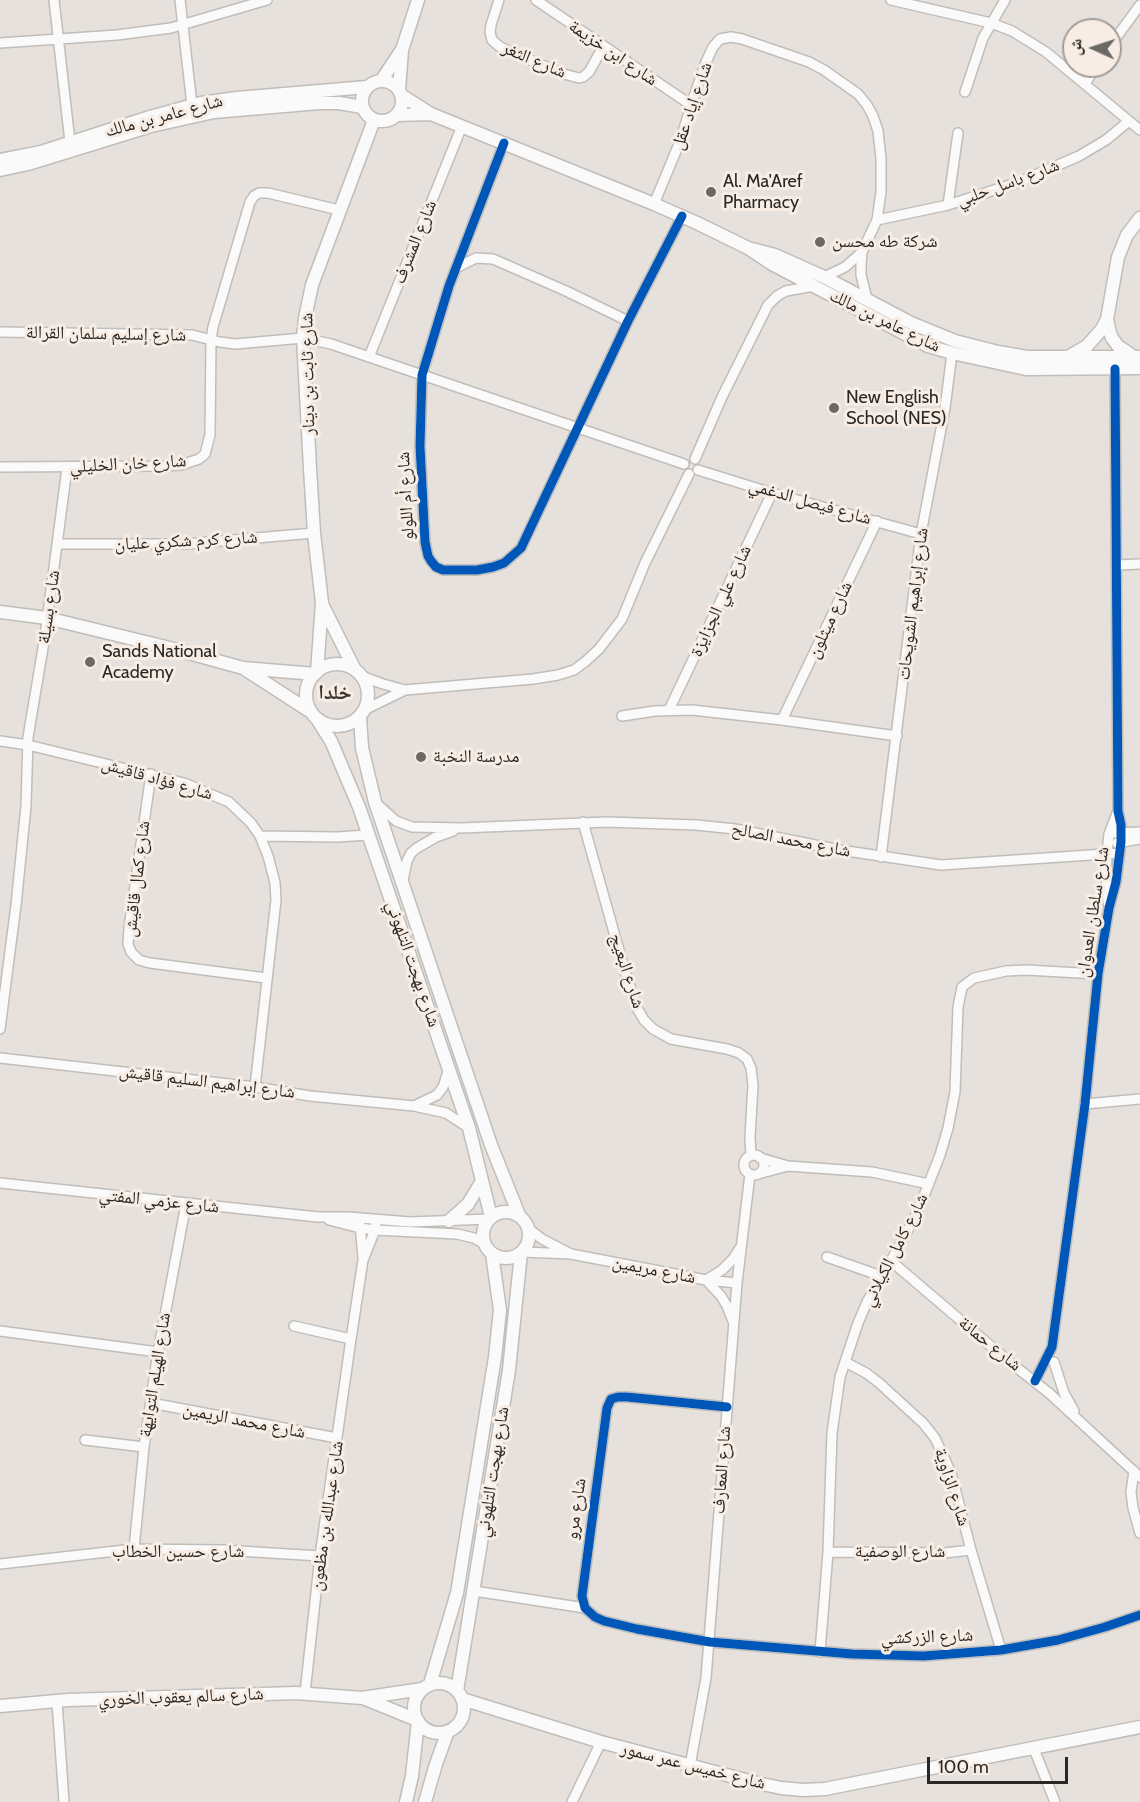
<!DOCTYPE html>
<meta charset="utf-8">
<style>
body{margin:0}
#map{position:relative;width:1140px;height:1802px;overflow:hidden;background:#e6e1dc;font-family:Cabin,"Noto Naskh Arabic",sans-serif}
canvas{display:block}
.north{position:absolute;left:1062px;top:18px;width:60px;height:60px;box-sizing:border-box;background:#f7ede5;border:2px solid #a59e98;border-radius:50%;rotate:273deg;font-size:16px;font-weight:700;line-height:24px;text-align:center;color:#2b2724}
.north::after{content:'';display:block;margin:auto;width:21px;height:27px;background:#6c6864;clip-path:polygon(50% 0,100% 100%,50% 72%,0 100%)}
.scale{position:absolute;left:927px;top:1757px;width:141px;height:27px;box-sizing:border-box;border:3px solid #2b2724;border-top:0;padding-left:8px;font-size:18px;line-height:21px;white-space:nowrap;color:#2b2724;-webkit-text-stroke:4px #f7ede5;paint-order:stroke}
</style>
<div id="map">
<canvas width="1140" height="1802"></canvas>
<div class="north">ش</div>
<div class="scale">100 m</div>
</div>
<script>
const g = document.querySelector('canvas').getContext('2d');
g.lineJoin = 'round';
function toPath(rows) {
  const path = new Path2D();
  for (const r of rows) {
    if (r.length === 3) {
      path.moveTo(r[0] + r[2], r[1]);
      path.arc(r[0], r[1], r[2], 0, 2 * Math.PI);
      continue;
    }
    path.moveTo(r[0], r[1]);
    for (let i = 2; i < r.length; i += 2) path.lineTo(r[i], r[i + 1]);
  }
  return path;
}
function stroke(path, color, width, dash) {
  g.strokeStyle = color;
  g.lineWidth = width;
  g.lineCap = dash ? 'butt' : 'round';
  g.setLineDash(dash || []);
  g.stroke(path);
}
function label(font, color, halo, rows, align = 'center') {
  g.font = font + ' Cabin,"Noto Naskh Arabic",sans-serif';
  g.lineWidth = 6;
  g.setLineDash([]);
  g.textBaseline = 'middle';
  g.strokeStyle = halo;
  g.fillStyle = color;
  for (const [text, x, y, turn = 0] of rows) {
    g.save();
    g.translate(x, y);
    g.rotate((+turn || 0) * Math.PI / 180);
    g.textAlign = isNaN(turn) ? turn : align;
    if (halo) g.strokeText(text, 0, 0);
    g.fillText(text, 0, 0);
    g.restore();
  }
}
const minor = toPath([
 [54,0,70,142],
 [180,0,192,105],
 [499,0,491,25,490,32,492,40,500,47,560,73,579,78,583,77,589,72,603,47],
 [536,0,691,105],
 [891,0,991,23,1012,31,1046,52,1140,130],
 [0,43,117,35,171,28,267,0],
 [1110,46,1140,5],
 [1085,84,1096,66],
 [965,92,983,38,1005,0],
 [504,143,449,286,422,375,420,446,425,542,428,556,431,561,436,567,443,570,477,570,493,567,504,563,521,548,628,321,682,216],
 [654,204,681,139,691,105,706,62,713,47,720,39,731,37,742,39,809,62,824,70,858,94,867,105,873,116,878,131,881,159,881,192,877,220,862,252,861,264,861,275,867,299],
 [948,205,958,133],
 [877,220,948,205,1019,182,1079,156,1106,140,1129,121],
 [456,268,476,258,493,259,566,291,628,321],
 [824,277,845,267,862,252],
 [0,332,192,335,220,342,235,344,303,338,331,344,684,464],
 [369,357,462,126],
 [695,459,722,397,768,305,777,296,786,291,814,286],
 [0,467,163,466,181,465,199,459,205,454,210,435,211,340,213,327,250,202,254,196,259,193,268,193,339,210],
 [698,470,772,493,921,534],
 [58,544,186,544,314,533],
 [1117,565,1140,564],
 [361,676,383,684,405,690,533,679,558,675,574,670,586,661,599,649,622,619,645,563,689,474],
 [364,710,405,690],
 [669,710,772,493],
 [622,716,655,711,692,710,782,720,897,736],
 [782,720,877,521],
 [0,741,28,745,184,783,229,802,251,823,260,836,268,856,275,883,276,900,255,1087],
 [151,774,129,928,128,944,131,952,139,960,150,963,266,978],
 [376,803,396,821,412,827,461,828,607,822,696,825,735,829,840,850,941,865,1120,853],
 [583,822,624,968,637,1008,644,1020,653,1029,671,1039,727,1049,739,1053,747,1059,751,1068,753,1085,750,1137,751,1156],
 [1115,833,1140,832],
 [260,836,337,837,368,835],
 [1117,843,1140,839],
 [881,857,921,534,945,408,952,353],
 [403,880,407,861,411,853,417,848,436,837,453,831],
 [1108,903,1106,877,1107,853,1109,834,1118,811],
 [0,1029,16,905,26,806,28,737,45,636,67,468],
 [0,1058,255,1087,310,1096,414,1106,446,1113,469,1128],
 [1085,1104,1140,1099],
 [414,1106,437,1095,443,1087,449,1069],
 [754,1165,10],
 [760,1158,788,1166,872,1172,929,1184],
 [758,1174,788,1166],
 [0,1183,318,1217,348,1217,410,1222,489,1219],
 [329,1220,360,1228,375,1230,457,1234,474,1238,485,1244],
 [360,1224,363,1258],
 [529,1229,542,1239,569,1253],
 [523,1252,571,1254,706,1280,737,1283],
 [827,1257,881,1276],
 [891,1261,1007,1360,1049,1393,1140,1477],
 [733,1321,727,1306,721,1296,706,1280,722,1270,733,1259,740,1248],
 [294,1326,351,1339],
 [0,1331,158,1352],
 [845,1362,866,1373,878,1382,923,1423,935,1438,951,1473,971,1550,1001,1650],
 [1054,1362,1064,1393,1074,1411],
 [1035,1381,1052,1347,1085,1104,1098,974,1109,908,1116,882,1121,842,1121,825,1118,811,1115,369],
 [151,1403,337,1438],
 [727,1407,627,1397,618,1397,611,1399,607,1408,605,1423,582,1596,585,1608,595,1617,604,1621,637,1629,710,1642,852,1654,924,1656,1001,1650,1058,1640,1105,1627,1140,1615],
 [85,1440,144,1447],
 [1134,1471,1131,1492,1133,1508,1140,1533],
 [134,1549,144,1447,158,1352,186,1204],
 [828,1552,944,1553,971,1550],
 [0,1564,134,1549,223,1550,320,1556],
 [474,1591,585,1608],
 [820,1652,828,1552,832,1433,840,1377,858,1323,867,1302,891,1261,918,1211,940,1155,948,1128,955,1092,958,1007,962,987,974,978,1006,971,1026,970,1098,974],
 [305,1693,320,1556,351,1339,363,1260,375,1230,376,1219],
 [57,1701,64,1802],
 [1034,1749,1055,1802],
 [690,1766,706,1678,737,1283,750,1174],
 [572,1802,601,1742]
]);
const tertiary = toPath([
 [382,101,20],
 [381,81,401,51],
 [399,90,402,50,418,0],
 [401,95,431,114,654,204,697,223,748,248,772,264,928,346,952,353,1026,369,1140,368],
 [396,115,430,114],
 [0,160,41,152,150,117,201,103,237,98,367,87],
 [0,170,28,164,151,126,214,112,319,103,339,103,362,107],
 [752,249,775,255,824,277,911,323,955,341,998,352,1027,357,1140,357],
 [1107,319,1109,329,1112,338,1118,346,1134,357],
 [1068,357,1087,346,1102,329,1107,319,1118,257,1127,235,1140,218],
 [322,604,355,670],
 [0,612,47,618,174,649,243,668,315,674],
 [337,695,31],
 [246,670,311,712],
 [317,672,322,603,314,533,310,468,303,338,305,318,312,285,374,120],
 [360,716,362,748,375,802,491,1145,519,1215],
 [317,719,331,741,359,807,469,1128,491,1217],
 [506,1235,23],
 [449,1221,468,1204,482,1181],
 [439,1708,25],
 [430,1684,457,1593,495,1357,500,1310,492,1254],
 [457,1691,509,1370,521,1253],
 [363,1698,417,1720],
 [462,1699,601,1742,753,1782,781,1788,803,1790,825,1789,845,1785,1140,1727],
 [0,1706,68,1700,296,1693,362,1698,422,1689],
 [406,1802,412,1776,418,1721],
 [425,1802,436,1764,448,1731]
]);
const cycleway = toPath([
 [504,143,449,286,422,375,420,446,425,542,428,556,431,561,436,567,443,570,477,570,493,567,504,563,521,548,628,321,682,216],
 [1035,1381,1052,1347,1085,1104,1098,974,1109,908,1116,882,1121,842,1121,825,1118,811,1115,369],
 [727,1407,627,1397,618,1397,611,1399,607,1408,605,1423,582,1596,585,1608,595,1617,604,1621,637,1629,710,1642,852,1654,924,1656,1001,1650,1058,1640,1105,1627,1140,1615]
]);
const markers = [
 [711,192,6,"#6c6864"],
 [820,242,6,"#6c6864"],
 [834,408,6,"#6c6864"],
 [90,662,6,"#6c6864"],
 [421,757,6,"#6c6864"]
];
const streetNames = [
 ["شارع ابن خزيمة",613,53,34],
 ["شارع الثغر",534,60,23],
 ["شارع إياد عقل",692,106,-71],
 ["شارع عامر بن مالك",164,116,-15],
 ["شارع باسل حلبي",1008,183,-20],
 ["شارع المشرف",415,242,-68],
 ["شارع عامر بن مالك",885,321,26],
 ["شارع إسليم سلمان القرالة",106,334,1],
 ["شارع ثابت بن دينار",308,374,-91],
 ["شارع خان الخليلي",128,464,-3],
 ["شارع أم اللولو",406,496,-93],
 ["شارع فيصل الدغمي",810,502,16],
 ["شارع كرم شكري عليان",186,541,-3],
 ["شارع علي الجزايزة",721,601,-65],
 ["شارع إبراهيم الشويحات",913,604,-83],
 ["شارع بسيلة",49,607,-82],
 ["شارع ميثلون",830,620,-65],
 ["شارع فؤاد قاقيش",157,779,16],
 ["شارع محمد الصالح",791,840,11],
 ["شارع كمال قاقيش",137,879,-83],
 ["شارع سلطان العدوان",1093,912,-81],
 ["شارع بهجت التلهوني",413,964,71],
 ["شارع البعيج",627,971,72],
 ["شارع إبراهيم السليم قاقيش",207,1082,7],
 ["شارع عزمي المفتي",159,1201,6],
 ["شارع كامل الكيلاني",895,1250,-63],
 ["شارع مريمين",654,1270,11],
 ["شارع حمانة",990,1344,39],
 ["شارع الهيلم التوايهة",155,1375,-81],
 ["شارع محمد الريمين",244,1421,11],
 ["شارع المعارف",722,1470,-86],
 ["شارع بهجت التلهوني",493,1472,-81],
 ["شارع الزاوية",952,1487,72],
 ["شارع مرو",576,1509,-82],
 ["شارع عبدالله بن مظعون",327,1516,-82],
 ["شارع حسين الخطاب",178,1552],
 ["شارع الوصفية",900,1552],
 ["شارع الزركشي",927,1637,-2],
 ["شارع سالم يعقوب الخوري",181,1697,-2],
 ["شارع خميس عمر سمور",693,1766,14]
];
const poiNames = [
 ["Al. Ma'Aref",723,182],
 ["Pharmacy",723,203],
 ["شركة طه محسن",832,242],
 ["New English",846,398],
 ["School (NES)",846,419],
 ["Sands National",102,652],
 ["Academy",102,673],
 ["مدرسة النخبة",433,757]
];
const neighbourhoodNames = [
 ["خلدا",335,693]
];
stroke(minor, '#c1bdb9', 12);
stroke(tertiary, '#c1bdb9', 15);
stroke(minor, '#fbfafa', 9);
stroke(tertiary, '#fbfafa', 12);
stroke(cycleway, '#0057b8', 9);
for (const [x, y, r, color] of markers) {
  const dot = new Path2D();
  dot.arc(x, y, r, 0, 2 * Math.PI);
  g.fillStyle = color;
  g.fill(dot);
  stroke(dot, '#f7ede5', 2);
}
label('18px', '#2b2724', '#f7ede5', streetNames);
label('18px', '#2b2724', '#f7ede5', poiNames, 'left');
label('bold 20px', '#3c352e', '#f7ede5', neighbourhoodNames);
</script>
